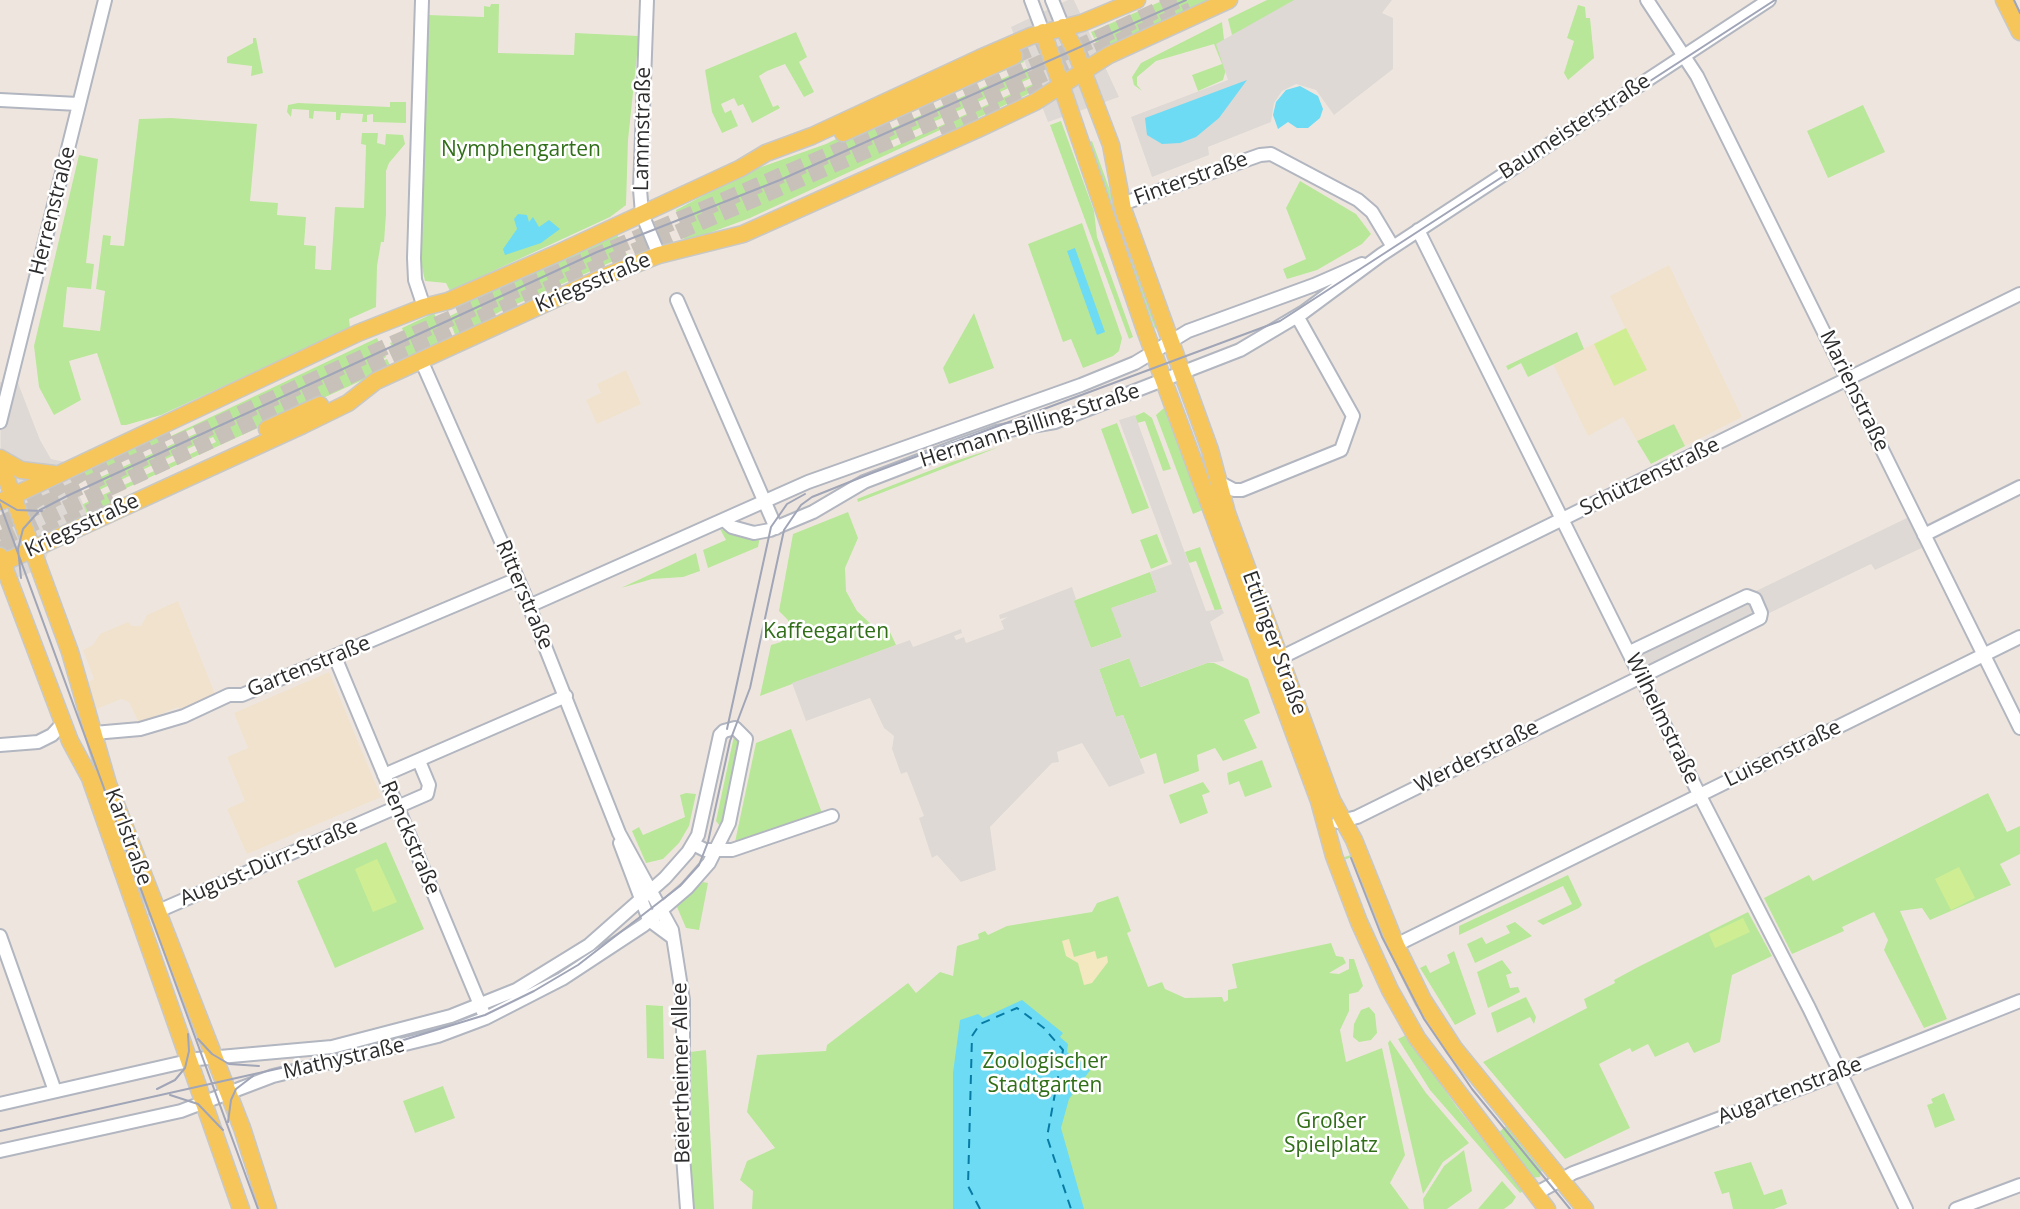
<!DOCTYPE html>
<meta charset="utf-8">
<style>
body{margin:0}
canvas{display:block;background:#eee6de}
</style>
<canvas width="2020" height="1209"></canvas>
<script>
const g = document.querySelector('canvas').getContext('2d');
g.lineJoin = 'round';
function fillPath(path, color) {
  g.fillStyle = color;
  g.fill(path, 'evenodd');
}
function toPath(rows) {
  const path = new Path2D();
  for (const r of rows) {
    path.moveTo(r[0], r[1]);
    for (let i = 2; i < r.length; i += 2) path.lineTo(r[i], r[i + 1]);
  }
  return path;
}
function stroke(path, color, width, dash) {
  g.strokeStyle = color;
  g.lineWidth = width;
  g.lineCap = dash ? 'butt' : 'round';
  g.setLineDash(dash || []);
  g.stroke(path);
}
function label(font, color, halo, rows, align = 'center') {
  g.font = font + ' "Open Sans",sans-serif';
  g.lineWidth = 5;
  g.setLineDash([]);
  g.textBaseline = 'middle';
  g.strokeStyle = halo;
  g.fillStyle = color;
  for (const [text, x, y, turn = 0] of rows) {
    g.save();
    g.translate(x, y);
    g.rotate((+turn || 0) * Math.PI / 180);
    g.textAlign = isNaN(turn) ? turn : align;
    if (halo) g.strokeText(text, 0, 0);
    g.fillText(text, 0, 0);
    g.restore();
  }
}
const education = toPath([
 [1669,265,1742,417,1685,446,1674,424,1637,441,1623,417,1588,436,1553,364,1625,328,1610,296],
 [626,370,641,404,597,424,586,400,601,393,597,384],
 [178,601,215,694,181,711,178,707,139,723,129,702,121,699,94,710,84,684,94,679,83,650,93,645,100,634,128,622,132,626,141,626,147,615],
 [329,672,381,797,247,854,227,809,245,801,227,757,248,748,234,713]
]);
const green = toPath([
 [1164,0,1221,0,1102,55,1094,39,1111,30,1094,38,1091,32],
 [1267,0,1303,0,1232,35,1228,19],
 [491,4,499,4,498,53,574,55,575,33,639,36,628,140,626,205,610,217,450,291,446,283,425,281,419,253,428,15,484,17,484,6,490,7],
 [1578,5,1585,7,1586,18,1590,18,1594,58,1568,80,1564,73,1574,41,1567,38],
 [1222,22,1227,66,1223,80,1198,91,1192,75,1222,64,1214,44,1156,61,1137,77,1137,85,1142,91,1134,85,1132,77,1141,63],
 [796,32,807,57,799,62,814,92,804,97,785,64,767,71,759,76,773,107,778,105,780,108,752,123,743,104,738,106,734,98,721,104,725,113,731,110,738,126,722,133,712,112,705,70],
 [253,38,256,38,263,73,251,76,252,66,227,63,227,57,253,43],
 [1019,48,1024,62,876,128,879,134,1026,68,1031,78,884,144,887,150,1033,84,1035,89,1026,95,973,120,952,137,944,140,940,130,750,218,685,242,676,210,750,171,826,144],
 [390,102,406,102,406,123,373,122,373,114,367,115,367,122,362,122,363,114,341,113,340,120,336,120,336,112,314,111,313,119,309,118,309,110,292,109,291,117,287,112,288,105,298,103,390,107],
 [1863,105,1885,152,1828,178,1807,131],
 [171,118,257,124,250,201,278,203,277,215,306,217,304,245,316,246,315,269,325,270,331,270,335,207,364,208,366,145,361,144,362,133,378,133,377,143,385,145,386,134,403,135,405,144,389,163,386,171,386,214,384,242,381,242,377,266,376,307,349,319,350,328,161,415,126,425,121,425,97,353,69,361,81,400,54,415,39,387,34,346,79,155,98,159,86,263,94,264,91,289,67,287,63,327,100,331,105,291,96,289,103,235,111,236,110,245,124,246,139,119],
 [1061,121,1094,211,1097,237,1133,337,1129,339,1050,125],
 [1092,141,1159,326,1155,329,1086,143],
 [1300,181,1356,214,1371,234,1362,244,1317,270,1287,279,1283,269,1306,259,1286,208],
 [1082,223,1122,338,1119,351,1113,356,1083,368,1071,339,1063,342,1028,244],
 [616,232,627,255,501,311,456,337,448,317,458,312,455,304],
 [434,313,443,333,435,336,439,345,408,360,403,350,395,354,390,343,405,336,402,328],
 [974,313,994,368,949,384,943,368],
 [1577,332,1584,349,1528,377,1521,363,1508,370,1506,366],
 [377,338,386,357,370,366,387,359,391,367,111,495,115,506,57,532,79,506,216,442,213,437,97,491,92,481,208,428,206,422,72,484,40,491,167,427,171,436],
 [1165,407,1205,509,1193,514,1156,415],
 [1144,412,1152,418,1171,469,1163,471,1145,421,1137,423,1135,416],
 [1117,423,1149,508,1132,514,1101,429],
 [1674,424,1685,446,1651,464,1637,441],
 [999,447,858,502,857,499,952,462],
 [848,512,858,538,845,568,846,591,857,611,872,625,890,632,896,645,760,696,771,645,781,642,788,633,788,620,779,611,793,534],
 [720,529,760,537,758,547,708,568,703,550,726,540],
 [1157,534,1168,562,1151,569,1140,540],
 [1200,547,1222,609,1215,611,1196,561,1189,563,1185,552],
 [696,553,700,571,683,577,652,579,621,588],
 [1150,572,1157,592,1112,608,1122,637,1091,648,1073,601],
 [1130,658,1141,687,1207,663,1214,663,1248,679,1260,713,1244,720,1257,748,1223,761,1215,748,1197,755,1199,771,1164,784,1156,753,1140,759,1123,715,1116,717,1099,669],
 [791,729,822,813,735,842,756,743],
 [734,736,741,737,723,824,720,826,716,821],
 [1262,760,1272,787,1245,797,1239,781,1229,785,1227,773],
 [1203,782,1210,792,1202,795,1208,813,1180,824,1169,795],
 [686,793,696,794,689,826,679,843,663,859,646,863,632,831,639,827,643,835,685,817,680,795],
 [1988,793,2007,832,2020,826,2020,854,2000,864,2011,885,1930,920,1922,908,1900,911,1947,1019,1924,1028,1884,950,1888,940,1874,912,1842,927,1844,931,1792,954,1764,898,1809,875,1813,881],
 [386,842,424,929,335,968,297,881],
 [1356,853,1394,949,1416,994,1465,1069,1543,1166,1540,1177,1531,1178,1525,1167,1502,1147,1413,1025,1382,967,1339,859],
 [1355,856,1386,936,1424,1010,1453,1056,1507,1125,1497,1134,1461,1091,1423,1037,1388,974,1341,861],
 [1568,875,1582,905,1579,908,1543,925,1537,921,1572,904,1563,886,1459,935,1459,926],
 [703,882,708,883,699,930,686,928,677,907],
 [1118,896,1131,931,1127,933,1148,987,1162,982,1165,989,1185,998,1222,997,1224,1002,1228,1000,1228,990,1237,988,1232,964,1331,943,1336,956,1343,957,1346,963,1329,973,1339,974,1349,969,1349,959,1354,959,1363,986,1358,992,1349,994,1349,1011,1340,1030,1346,1062,1382,1048,1405,1155,1390,1183,1409,1209,752,1209,753,1191,740,1180,747,1161,775,1148,747,1112,757,1055,826,1051,827,1045,908,983,916,993,940,972,953,976,957,946,979,939,978,934,985,931,988,935,1007,926,1092,912,1097,903],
 [1748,912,1772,956,1732,975,1720,1042,1694,1053,1688,1042,1655,1057,1648,1044,1632,1052,1630,1048,1599,1064,1630,1128,1565,1159,1483,1062,1587,1008,1584,999,1615,983,1614,980,1638,967],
 [1515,922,1532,936,1475,963,1467,944,1482,937,1486,944,1510,933,1506,926],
 [1454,951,1476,1014,1455,1025,1420,968,1426,965,1430,973,1450,963,1447,955],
 [1502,960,1512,973,1506,975,1510,988,1518,987,1520,992,1488,1008,1477,972],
 [1526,997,1536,1017,1534,1024,1530,1017,1497,1033,1491,1013],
 [646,1005,663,1006,664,1059,647,1058],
 [1369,1007,1375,1014,1377,1033,1371,1040,1359,1042,1353,1037,1354,1024,1361,1010],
 [1406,1035,1457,1107,1523,1191,1520,1193,1430,1090,1398,1039],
 [1390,1040,1426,1093,1469,1143,1443,1162,1423,1194,1388,1043],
 [706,1050,714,1209,694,1209,689,1137,690,1052],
 [443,1086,455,1118,415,1133,403,1101],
 [1944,1093,1955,1120,1935,1128,1927,1105,1933,1103,1931,1099],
 [1464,1150,1472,1191,1447,1209,1424,1209,1423,1199,1444,1166],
 [1751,1162,1764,1195,1782,1189,1787,1204,1774,1209,1733,1209,1729,1192,1722,1194,1714,1172],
 [1502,1181,1516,1197,1512,1203,1504,1209,1478,1209]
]);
const sand = toPath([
 [1069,939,1074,957,1095,951,1097,959,1107,956,1108,962,1092,983,1084,985,1078,963,1066,956,1062,941]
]);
const pitch = toPath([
 [1626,328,1647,370,1614,386,1594,344],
 [377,859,397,902,373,912,355,869],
 [1959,867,1975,898,1951,910,1935,879],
 [1743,918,1750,932,1715,948,1709,934]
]);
const plaza = toPath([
 [1068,0,1074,0,1119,97,1048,122,1011,27],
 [1294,0,1392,0,1382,13,1393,18,1393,69,1334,115,1316,90,1296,84,1282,91,1274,103,1271,122,1208,147,1209,155,1152,177,1131,117,1228,80,1216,44],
 [0,382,18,383,40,440,51,459,65,462,94,530,48,553,42,568,2,584],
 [1135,415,1206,611,1222,609,1224,613,1210,622,1224,661,1207,663,1140,687,1129,658,1099,669,1116,717,1123,715,1145,773,1109,787,1082,743,1057,752,1059,762,1052,763,990,827,996,870,961,882,937,855,932,858,919,818,924,816,907,772,901,774,892,749,894,736,884,728,870,698,806,721,792,683,910,640,913,647,961,629,962,633,954,636,956,640,964,637,966,643,1004,629,1001,621,1008,617,1000,619,999,615,1072,587,1076,599,1074,601,1091,648,1122,637,1111,608,1157,592,1150,572,1172,564,1119,420],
 [1913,515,1928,545,1875,570,1871,564,1641,675,1630,652]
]);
const water = toPath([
 [1247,80,1219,118,1196,137,1180,143,1162,144,1147,135,1145,118],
 [1300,86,1318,96,1323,109,1320,118,1308,128,1297,128,1288,122,1278,129,1273,115,1276,102,1286,90],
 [518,214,527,215,529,222,533,217,539,227,549,220,560,229,541,243,505,255,503,249,517,229,514,219],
 [1075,248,1105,332,1097,335,1067,251],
 [1022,1000,1063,1033,1060,1037,1068,1044,1067,1052,1091,1069,1069,1099,1061,1128,1084,1209,953,1209,953,1073,960,1020,978,1014,983,1018]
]);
const ferry = toPath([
 [980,1209,968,1186,972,1036,980,1024,1017,1008,1044,1028,1063,1050,1047,1137,1071,1209]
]);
const majorTunnel = toPath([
 [1014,56,1075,30],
 [942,135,1052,86],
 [29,504,87,470,169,431],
 [0,524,394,343,1096,39,1179,0],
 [0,539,399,353,1191,10],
 [0,549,27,542,114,500]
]);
const minor = toPath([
 [422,0,414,258,415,280,424,307],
 [647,0,640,189,642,214,659,255],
 [1031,0,1043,32],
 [1052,0,1063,27],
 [1647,0,1697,76,2020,728],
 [0,100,78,104],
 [1122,204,1260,155,1271,154,1358,200,1372,212,1393,247],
 [1418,230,1699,794,1809,1008,1906,1209],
 [677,300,776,528],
 [421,360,523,591,619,833,672,930,683,1000,683,1156,687,1209],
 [0,422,105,0],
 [1217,481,1234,490,1242,490,1341,450,1353,416,1297,316],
 [725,521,732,527,754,533,770,530,813,512,864,482,955,447,997,432,1055,422,1240,350,1304,312,1381,255,1769,0],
 [1924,535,2020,487],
 [529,606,808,482,1081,385,1135,363,1188,331,1314,285,1362,264],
 [335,657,483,1012],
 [1280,658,2020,294],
 [94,733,140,729,184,716,229,695,242,695,517,579],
 [0,745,38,742,52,735,63,723],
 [384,775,566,696],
 [1338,822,1357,817,1760,618,1761,613,1755,599,1747,596,1630,652],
 [620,843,649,920,672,937],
 [693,844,705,850,732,850,832,816],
 [156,912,427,794,429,785,419,761],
 [0,936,55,1091],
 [1396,945,2020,637],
 [0,1104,197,1059,332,1047,451,1016,516,990,589,945,665,878,688,852,698,835,720,735,724,731,735,728,746,739,729,823,709,863,687,888,644,925,562,979,486,1018,438,1036,273,1076,181,1111,0,1151],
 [1535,1194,1573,1173,1809,1085,2020,1001],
 [1956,1209,2020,1185]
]);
const major = toPath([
 [2004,0,2020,32],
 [1063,27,1075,50,1111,145,1123,209,1210,450,1227,513,1332,800,1354,840,1396,945,1423,1000,1454,1048,1585,1209],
 [1043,32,1145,330,1319,801,1334,856,1359,922,1390,990,1417,1038,1547,1209],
 [843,133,1014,56],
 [267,429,320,405],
 [0,458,21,470,54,474],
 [0,461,70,652,108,784,242,1128,268,1209],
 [0,502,358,333,424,307,448,301,558,253,741,168,766,153,812,136,980,58,1031,36,1082,23,1137,0],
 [0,556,70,741,90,778,241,1209],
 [0,564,303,425,348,403,376,381,603,277,659,255,743,234,980,128,1035,102,1109,55,1229,0]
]);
const tram = toPath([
 [2014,0,2020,13],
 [0,500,17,510,42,511],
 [0,504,258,1209],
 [21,578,18,549,23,529,40,510,67,496,597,252,780,180,1186,0],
 [727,729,771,527,787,504,805,494],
 [1351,858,1382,937,1424,1019,1472,1089,1570,1209],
 [198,1039,212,1054,229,1064,259,1066],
 [157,1089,175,1080,185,1068,189,1051,188,1034],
 [170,1095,198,1104,223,1130],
 [228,1122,231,1100,236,1089,253,1076],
 [0,1131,397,1042,485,1015,534,991,578,965,680,886,699,865,708,842,730,741,750,688,784,530,801,505,812,497,872,473,1280,321,1775,0]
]);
const streetNames = [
 ["Baumeisterstraße",1575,127,-33],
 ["Lammstraße",643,129,-89],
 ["Finterstraße",1191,179,-20],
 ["Herrenstraße",53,211,-76],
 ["Kriegsstraße",593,283,-23],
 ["Marienstraße",1854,391,64],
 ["Hermann-Billing-Straße",1030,426,-18],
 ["Schützenstraße",1650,477,-26],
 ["Kriegsstraße",82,526,-25],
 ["Ritterstraße",524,595,67],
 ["Ettlinger Straße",1274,643,70],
 ["Gartenstraße",309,667,-22],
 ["Wilhelmstraße",1662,719,64],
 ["Luisenstraße",1783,754,-26],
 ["Werderstraße",1477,757,-27],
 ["Karlstraße",128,837,70],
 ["Renckstraße",410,838,67],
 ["August-Dürr-Straße",269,863,-23],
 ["Mathystraße",344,1059,-13],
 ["Beiertheimer Allee",682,1073,-91],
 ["Augartenstraße",1790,1091,-21]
];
const parkNames = [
 ["Nymphengarten",521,150],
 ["Kaffeegarten",826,632],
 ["Zoologischer",1045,1062],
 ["Stadtgarten",1045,1086],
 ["Großer",1331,1122],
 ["Spielplatz",1331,1146]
];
fillPath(education, '#f0e2cd');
fillPath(green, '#b9e799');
fillPath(sand, '#f4e8c0');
fillPath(pitch, '#cfee94');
fillPath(plaza, '#ded9d5');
fillPath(water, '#6ddbf4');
stroke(ferry, '#087ba4', 2, [9, 7]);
stroke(majorTunnel, '#c7c1ba', 16, [16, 8]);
stroke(minor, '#b2b6c0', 16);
stroke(major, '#c8c8c8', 19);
stroke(minor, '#fff', 12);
stroke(major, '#f7c65b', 16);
stroke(tram, '#a0a5b7', 2);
label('21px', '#2c2c2c', '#fff', streetNames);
label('21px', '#306e18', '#fff', parkNames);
</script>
